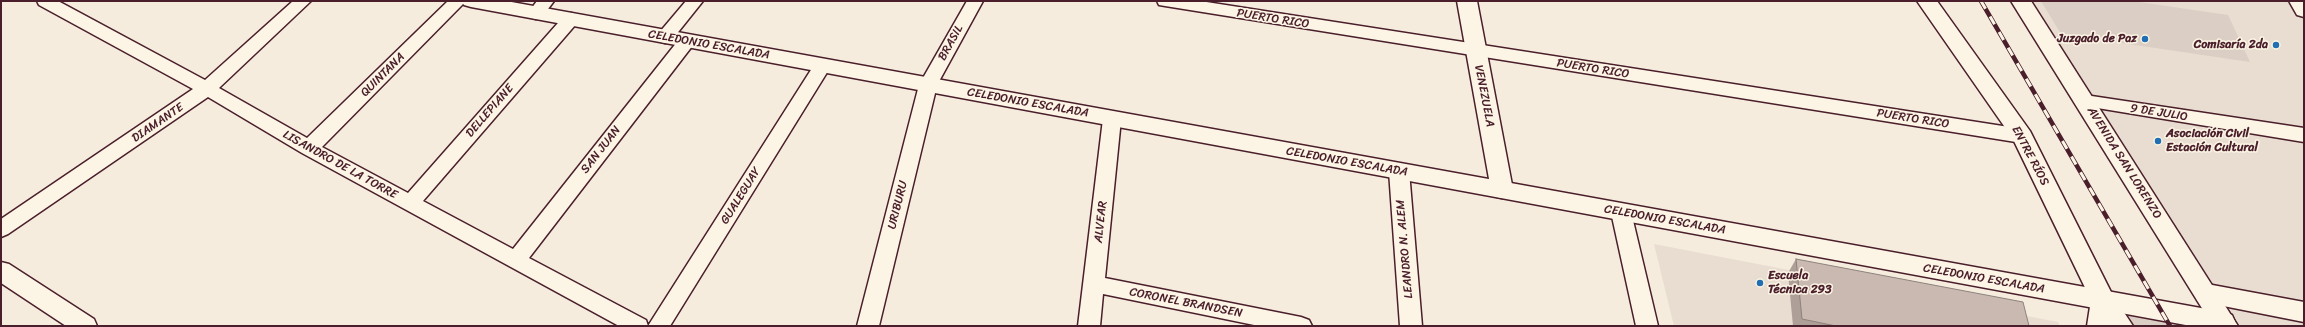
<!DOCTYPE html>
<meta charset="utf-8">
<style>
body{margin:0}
#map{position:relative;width:2305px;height:327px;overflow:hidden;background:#f5ecde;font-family:Sriracha,sans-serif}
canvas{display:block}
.frame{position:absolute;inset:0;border:2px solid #4a1f2b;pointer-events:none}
</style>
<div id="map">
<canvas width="2305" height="327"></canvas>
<div class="frame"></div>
</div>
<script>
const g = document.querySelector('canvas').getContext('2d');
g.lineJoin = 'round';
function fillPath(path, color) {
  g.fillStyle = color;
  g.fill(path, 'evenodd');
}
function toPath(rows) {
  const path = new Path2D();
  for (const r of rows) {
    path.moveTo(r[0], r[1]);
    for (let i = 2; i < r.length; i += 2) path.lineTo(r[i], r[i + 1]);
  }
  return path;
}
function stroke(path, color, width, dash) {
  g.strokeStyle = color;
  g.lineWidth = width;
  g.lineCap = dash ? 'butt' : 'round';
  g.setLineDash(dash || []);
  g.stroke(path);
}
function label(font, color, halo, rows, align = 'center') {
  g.font = font + ' Sriracha,sans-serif';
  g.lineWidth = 3;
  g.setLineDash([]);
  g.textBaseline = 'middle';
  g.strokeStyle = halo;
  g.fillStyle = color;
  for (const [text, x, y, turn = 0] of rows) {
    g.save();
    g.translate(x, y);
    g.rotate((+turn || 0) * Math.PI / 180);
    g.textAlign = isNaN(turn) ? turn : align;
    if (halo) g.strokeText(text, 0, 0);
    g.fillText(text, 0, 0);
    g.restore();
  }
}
const built = toPath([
 [2020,1,2304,1,2304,326,2222,326],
 [1654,244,2058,322,2060,326,1674,326]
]);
const green = toPath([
 [2041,1,2132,1,2228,15,2250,62,2061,34],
 [2103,300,2226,326,2121,326]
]);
const minor = toPath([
 [37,1,58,1,205,80,293,1,311,1,219,88,307,138,448,1,466,1,322,147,408,193,565,15,571,13,577,15,579,19,577,23,423,201,513,249,681,37,687,35,693,37,696,41,693,45,529,258,646,320,648,326,816,62,822,60,828,62,831,66,670,326,619,326,302,153,208,97,8,234,1,237,1,219,193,89,39,5,37,1],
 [537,1,554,1,542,17,536,19,530,17,528,13,537,1],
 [686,1,703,1,671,41,665,43,659,41,656,37,659,33,686,1],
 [967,1,983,1,937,85,879,326,857,326,919,85,967,1],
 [1157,1,1200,1,2022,129,2029,131,2031,136,2029,141,2022,143,1165,6,1159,5,1157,1],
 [2085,95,2304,128,2304,142,2079,105,2076,101,2079,97,2085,95],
 [1112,112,1118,114,1121,119,1105,278,1301,317,1309,320,1312,326,1259,326,1103,294,1100,326,1078,326,1103,119,1106,114,1112,112],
 [1399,164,1406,166,1409,171,1422,326,1400,326,1389,171,1392,166,1399,164],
 [1621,205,1628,207,1631,212,1658,326,1636,326,1611,212,1614,207,1621,205]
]);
const tertiary = toPath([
 [1457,1,1477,1,1513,190,1510,196,1502,198,1494,196,1491,190,1457,1],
 [1917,1,1937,1,2030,131,2112,294,2133,326,2087,326,2091,300,2013,139,1917,1],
 [2289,1,2304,1,2304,17,2297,15,2289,1],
 [1,262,9,264,94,319,97,326,66,326,1,283,1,262]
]);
const secondary = toPath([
 [461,1,506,1,2223,312,2232,315,2235,322,2233,326,2191,326,471,7,464,5,461,1],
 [2207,284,2304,302,2304,322,2198,301,2195,294,2198,287,2207,284]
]);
const primary = toPath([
 [2011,1,2031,1,2238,326,2213,326,2011,1]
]);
const rail = toPath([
 [1981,1,2170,326]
]);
const wall = toPath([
 [1796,259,2029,326,1793,326,1788,273]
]);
const building = toPath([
 [1796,259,2023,302,2029,326,1836,326,1802,319,1796,259]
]);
const markers = [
 [2145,39,4,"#1f6fb2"],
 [2276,45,4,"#1f6fb2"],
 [2158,141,4,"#1f6fb2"],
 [1760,283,4,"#1f6fb2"]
];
const streetNames = [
 ["PUERTO RICO",1273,19,9],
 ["BRASIL",951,43,-61],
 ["CELEDONIO ESCALADA",709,45,10],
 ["PUERTO RICO",1593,69,9],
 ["QUINTANA",383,75,-45],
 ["VENEZUELA",1484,96,79],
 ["CELEDONIO ESCALADA",1028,103,10],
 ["DELLEPIANE",490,111,-49],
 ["9 DE JULIO",2159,113,9],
 ["PUERTO RICO",1913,119,9],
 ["DIAMANTE",158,123,-34],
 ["SAN JUAN",601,150,-52],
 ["ENTRE RÍOS",2030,156,62],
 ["CELEDONIO ESCALADA",1347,162,10],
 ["AVENIDA SAN LORENZO",2124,163,58],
 ["LISANDRO DE LA TORRE",340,165,29],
 ["GUALEGUAY",741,196,-58],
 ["URIBURU",898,205,-76],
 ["CELEDONIO ESCALADA",1665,220,10],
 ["ALVEAR",1101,222,-84],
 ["LEANDRO N. ALEM",1405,249,-95],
 ["CELEDONIO ESCALADA",1984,279,10],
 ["CORONEL BRANDSEN",1186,303,11]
];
const poiNames = [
 ["Juzgado de Paz",2137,39],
 ["Comisaría 2da",2268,45],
 ["Asociación Civil",2166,134,"left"],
 ["Estación Cultural",2166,148,"left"],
 ["Escuela",1768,276,"left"],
 ["Técnica 293",1768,290,"left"]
];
fillPath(built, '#e8ddd0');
fillPath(green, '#dbcec4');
stroke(minor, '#4a1f2b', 3);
stroke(tertiary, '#4a1f2b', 3);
stroke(secondary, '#4a1f2b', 3);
stroke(primary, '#4a1f2b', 3);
fillPath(minor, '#fcf5e5');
fillPath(tertiary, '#fcf5e5');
fillPath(secondary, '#fcf5e5');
fillPath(primary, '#fcf5e5');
stroke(rail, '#4a1f2b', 4.5);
stroke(rail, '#fcf5e5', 3, [9]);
fillPath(wall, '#ae9f98');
fillPath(building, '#cab9b1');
stroke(building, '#8d827c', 1);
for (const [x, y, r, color] of markers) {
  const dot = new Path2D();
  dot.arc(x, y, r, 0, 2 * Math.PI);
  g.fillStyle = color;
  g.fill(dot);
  stroke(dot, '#fcf5e5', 1.5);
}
label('12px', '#4a1f2b', '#fcf5e5', streetNames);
label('bold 12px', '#4a1f2b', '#fcf5e5', poiNames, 'right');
</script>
